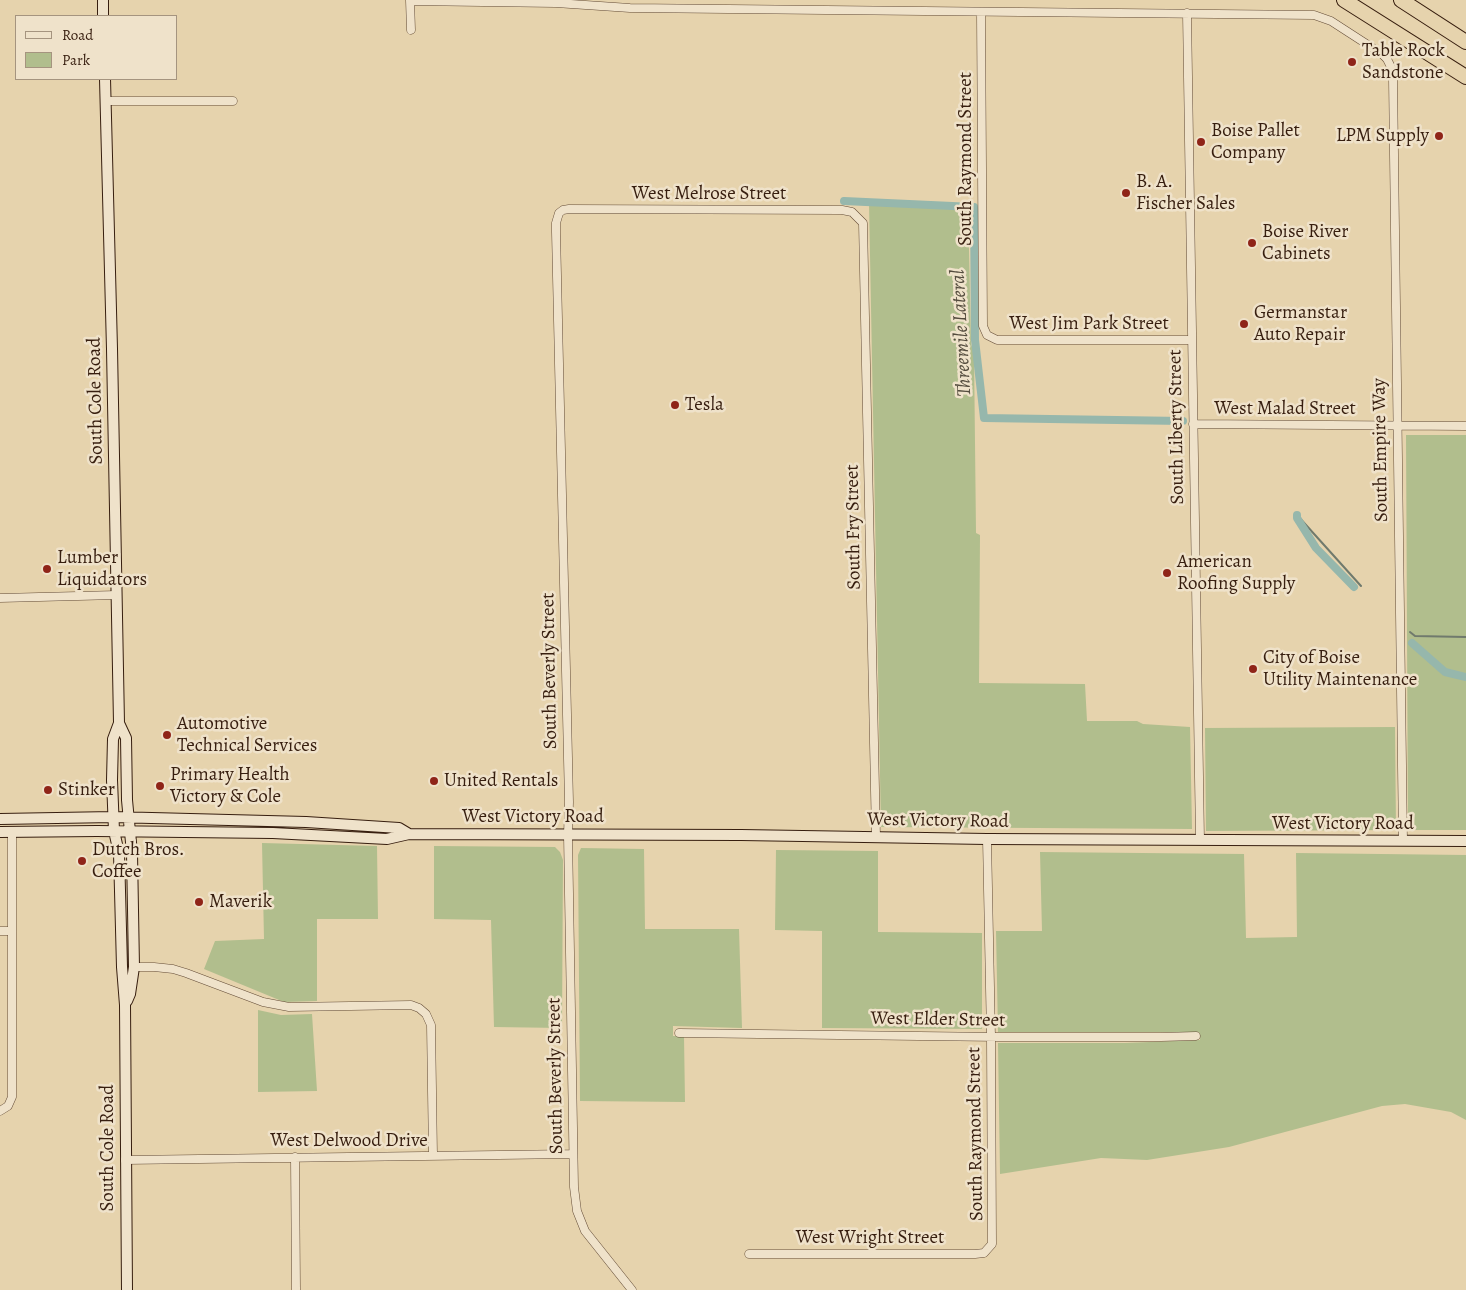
<!DOCTYPE html>
<style>
body{margin:0}
#map{position:relative;width:1466px;height:1290px;overflow:hidden;background:#e6d3ad;font-family:Alegreya,serif}
canvas{display:block}
.legend{position:absolute;left:15px;top:15px;width:162px;height:65px;box-sizing:border-box;background:#efe2ca;border:1px solid #a5947f;margin:0;padding:6px 9px;list-style:none;font-size:15px;color:#371e0f}
.legend li{display:flex;align-items:center;gap:10px;height:25px}
.legend b{width:25px;border:1px solid #a5947f}
</style>
<div id="map">
<canvas width="1466" height="1290"></canvas>
<ul class="legend">
<li><b style="height:6px;background:#efe2ca"></b>Road</li>
<li><b style="height:14px;background:#b1be8d"></b>Park</li>
</ul>
</div>
<script>
const g = document.querySelector('canvas').getContext('2d');
g.lineJoin = 'round';
function fillPath(path, color) {
  g.fillStyle = color;
  g.fill(path, 'evenodd');
}
function toPath(rows) {
  const path = new Path2D();
  for (const r of rows) {
    path.moveTo(r[0], r[1]);
    for (let i = 2; i < r.length; i += 2) path.lineTo(r[i], r[i + 1]);
  }
  return path;
}
function stroke(path, color, width, dash) {
  g.strokeStyle = color;
  g.lineWidth = width;
  g.lineCap = dash ? 'butt' : 'round';
  g.setLineDash(dash || []);
  g.stroke(path);
}
function label(font, color, halo, rows, align = 'center') {
  g.font = font + ' Alegreya,serif';
  g.lineWidth = 5;
  g.setLineDash([]);
  g.textBaseline = 'middle';
  g.strokeStyle = halo;
  g.fillStyle = color;
  for (const [text, x, y, turn = 0] of rows) {
    g.save();
    g.translate(x, y);
    g.rotate((+turn || 0) * Math.PI / 180);
    g.textAlign = isNaN(turn) ? turn : align;
    if (halo) g.strokeText(text, 0, 0);
    g.fillText(text, 0, 0);
    g.restore();
  }
}
const green = toPath([
 [869,203,968,203,971,344,974,353,976,533,980,535,979,683,1085,684,1087,721,1137,721,1143,724,1190,727,1192,829,881,827],
 [1406,435,1466,435,1466,830,1408,830],
 [1395,727,1396,830,1206,831,1205,728],
 [262,843,377,846,378,919,317,919,317,1001,284,1002,204,969,215,941,264,939],
 [434,846,555,847,560,852,563,860,562,1028,494,1027,491,920,434,919],
 [581,848,644,849,645,929,739,929,742,1028,673,1026,673,1036,684,1036,685,1102,580,1101,578,855],
 [776,850,878,851,878,932,982,933,982,1029,822,1028,822,931,775,930],
 [1040,852,1244,854,1246,938,1297,937,1296,853,1466,855,1466,1120,1451,1112,1405,1104,1382,1106,1229,1147,1147,1160,1101,1158,1000,1174,998,1043,1125,1043,1200,1040,1199,1032,998,1032,996,931,1042,931],
 [258,1010,281,1015,312,1014,317,1091,258,1092]
]);
const stream = toPath([
 [1297,515,1361,586],
 [1410,632,1415,636,1466,637]
]);
const canal = toPath([
 [844,201,974,207,975,340,984,418,1183,421],
 [1297,515,1297,518,1316,548,1354,587],
 [1412,643,1445,672,1466,677]
]);
const minor = toPath([
 [410,0,411,30],
 [410,1,556,3,630,8,1314,15,1331,21,1382,54,1387,59,1391,67,1393,78,1403,841],
 [981,12,983,326,987,335,997,340,1192,340],
 [1187,13,1200,840],
 [105,101,233,101],
 [1193,424,1466,426],
 [0,598,117,595],
 [0,931,12,931],
 [134,967,154,967,173,969,186,973,263,1002,289,1007,411,1005,419,1008,426,1014,431,1025,433,1156],
 [679,1033,999,1037,1161,1037,1196,1036],
 [0,1111,8,1106,12,1097,12,832],
 [295,1157,296,1290],
 [125,1160,573,1154],
 [749,1254,975,1254,984,1253,992,1244,991,1037,987,839],
 [632,1290,585,1231,577,1211,574,1187,568,835,569,802,556,232,556,223,559,213,563,210,569,209,842,210,852,212,863,223,876,837]
]);
const secondary = toPath([
 [103,0,103,16],
 [105,79,112,349,119,723,113,739,112,780,114,831,119,853,122,967,125,1005,127,1290],
 [119,723,126,738,127,800,132,853,134,967,130,994,127,1001],
 [0,819,113,817,306,822,399,828,409,834],
 [0,832,97,831,273,833,387,839,409,834,741,835,987,839,1466,841]
]);
const motorway = toPath([
 [1344,0,1466,77],
 [1401,0,1466,42]
]);
const markers = [
 [1352,62,5,"#8f2418"],
 [1439,136,5,"#8f2418"],
 [1201,142,5,"#8f2418"],
 [1126,193,5,"#8f2418"],
 [1252,243,5,"#8f2418"],
 [1244,324,5,"#8f2418"],
 [675,405,5,"#8f2418"],
 [47,569,5,"#8f2418"],
 [1167,573,5,"#8f2418"],
 [1253,669,5,"#8f2418"],
 [167,735,5,"#8f2418"],
 [434,781,5,"#8f2418"],
 [160,786,5,"#8f2418"],
 [48,790,5,"#8f2418"],
 [82,861,5,"#8f2418"],
 [199,902,5,"#8f2418"]
];
const poiNames = [
 ["Table Rock",1362,51],
 ["Sandstone",1362,73],
 ["Boise Pallet",1211,131],
 ["Company",1211,153],
 ["LPM Supply",1429,136,"right"],
 ["B. A.",1136,182],
 ["Fischer Sales",1136,204],
 ["Boise River",1262,232],
 ["Cabinets",1262,254],
 ["Germanstar",1254,313],
 ["Auto Repair",1254,335],
 ["Tesla",685,405],
 ["Lumber",57,558],
 ["Liquidators",57,580],
 ["American",1177,562],
 ["Roofing Supply",1177,584],
 ["City of Boise",1263,658],
 ["Utility Maintenance",1263,680],
 ["Automotive",177,724],
 ["Technical Services",177,746],
 ["Primary Health",170,775],
 ["Victory & Cole",170,797],
 ["United Rentals",444,781],
 ["Stinker",58,790],
 ["Dutch Bros.",92,850],
 ["Coffee",92,872],
 ["Maverik",209,902]
];
const streetNames = [
 ["South Raymond Street",966,159,-90],
 ["West Melrose Street",709,194],
 ["West Jim Park Street",1089,324],
 ["South Cole Road",96,401,-91],
 ["West Malad Street",1285,409],
 ["South Liberty Street",1177,427,-91],
 ["South Empire Way",1381,450,-91],
 ["South Fry Street",854,527,-91],
 ["South Beverly Street",550,671,-91],
 ["West Victory Road",533,817],
 ["West Victory Road",938,821,1],
 ["West Victory Road",1343,824],
 ["West Elder Street",938,1020,1],
 ["South Beverly Street",556,1076,-91],
 ["South Raymond Street",976,1134,-91],
 ["West Delwood Drive",349,1141],
 ["South Cole Road",108,1148,-90],
 ["West Wright Street",870,1238]
];
const waterNames = [
 ["Threemile Lateral",962,333,-93]
];
fillPath(green, '#b1be8d');
stroke(stream, '#707a6d', 2);
stroke(canal, '#96b7ac', 8);
stroke(minor, '#634b36', 9);
stroke(secondary, '#371e0f', 12);
stroke(motorway, '#371e0f', 16);
stroke(minor, '#efe2ca', 8);
stroke(secondary, '#efe2ca', 10);
stroke(motorway, '#e6d3ad', 14);
for (const [x, y, r, color] of markers) {
  const dot = new Path2D();
  dot.arc(x, y, r, 0, 2 * Math.PI);
  g.fillStyle = color;
  g.fill(dot);
  stroke(dot, '#efe2ca', 2);
}
label('19px', '#371e0f', '#efe2ca', poiNames, 'left');
label('19px', '#371e0f', '#efe2ca', streetNames);
label('italic 20px', '#544c3e', '#efe2ca', waterNames);
</script>
